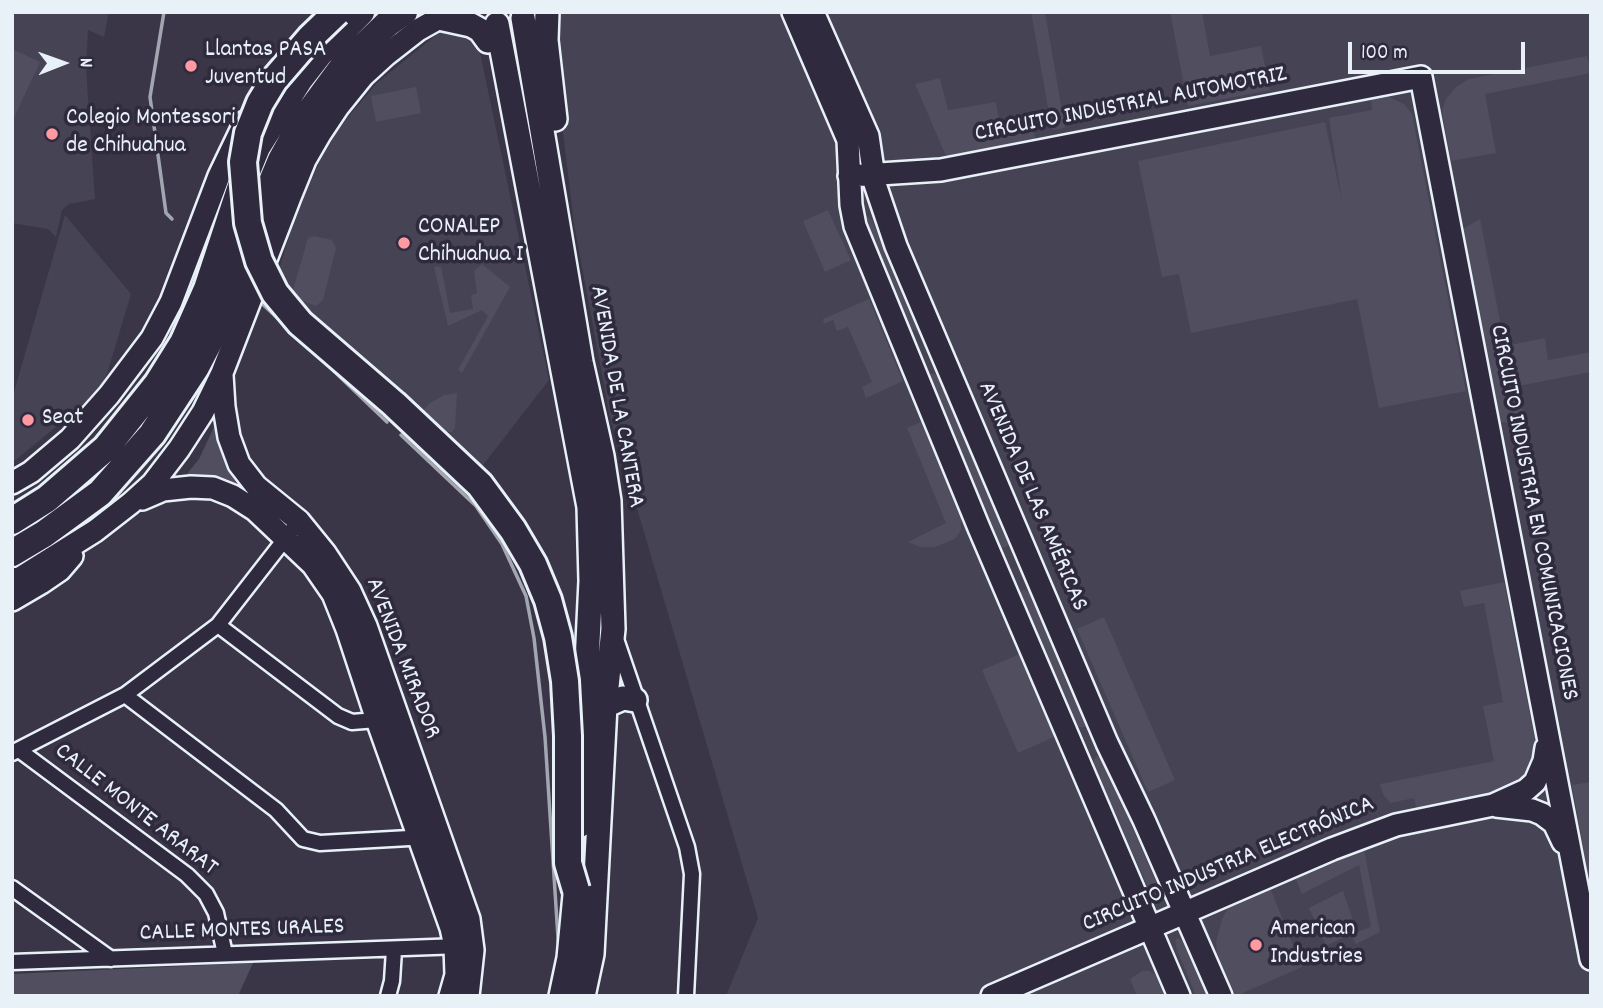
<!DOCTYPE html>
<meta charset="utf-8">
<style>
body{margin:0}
#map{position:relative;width:1603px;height:1008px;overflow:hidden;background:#3a3648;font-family:Dekko,sans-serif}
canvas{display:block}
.frame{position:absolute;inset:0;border:14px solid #e8f1f8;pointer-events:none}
.north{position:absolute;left:28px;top:28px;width:70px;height:70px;-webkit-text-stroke:5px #2f2a3d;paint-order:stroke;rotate:89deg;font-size:19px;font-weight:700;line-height:28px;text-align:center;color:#e8f1f8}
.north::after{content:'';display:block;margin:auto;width:24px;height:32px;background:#e8f1f8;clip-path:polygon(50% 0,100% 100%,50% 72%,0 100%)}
.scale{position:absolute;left:1348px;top:42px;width:177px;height:32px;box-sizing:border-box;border:4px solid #e8f1f8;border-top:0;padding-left:9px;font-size:21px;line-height:24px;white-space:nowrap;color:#e8f1f8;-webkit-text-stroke:5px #2f2a3d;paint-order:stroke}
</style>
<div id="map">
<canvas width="1603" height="1008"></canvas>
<div class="frame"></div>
<div class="north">N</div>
<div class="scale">100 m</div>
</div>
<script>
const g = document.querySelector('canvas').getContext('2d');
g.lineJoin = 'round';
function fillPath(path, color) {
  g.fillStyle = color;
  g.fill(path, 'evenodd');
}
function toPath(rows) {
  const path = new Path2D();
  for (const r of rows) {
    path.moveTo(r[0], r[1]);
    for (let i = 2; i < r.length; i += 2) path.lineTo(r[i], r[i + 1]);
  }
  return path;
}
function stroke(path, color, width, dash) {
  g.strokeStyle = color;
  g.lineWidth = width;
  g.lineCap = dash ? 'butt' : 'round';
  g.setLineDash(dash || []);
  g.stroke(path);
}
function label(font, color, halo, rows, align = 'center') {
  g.font = font + ' Dekko,sans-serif';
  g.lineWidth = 7;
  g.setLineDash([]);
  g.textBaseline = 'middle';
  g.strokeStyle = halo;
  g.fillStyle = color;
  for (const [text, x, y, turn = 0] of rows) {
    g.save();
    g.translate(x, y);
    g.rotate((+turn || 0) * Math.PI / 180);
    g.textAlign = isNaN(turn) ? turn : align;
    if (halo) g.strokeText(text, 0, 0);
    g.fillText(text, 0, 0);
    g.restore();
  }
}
const built = toPath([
 [12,12,109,12,104,37,88,30,86,68,95,199,69,204,62,210,56,237,48,229,12,223],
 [554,12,1591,12,1591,996,726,996,758,918,610,417,574,224,551,33],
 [441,31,470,38,479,48,549,380,470,482,270,299,293,224,328,141,377,83],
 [65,215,131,294,106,377,95,395,12,463,12,399]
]);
const green = toPath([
 [1031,12,1045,12,1065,128,1052,130],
 [1170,12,1202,12,1210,56,1261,46,1270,90,1188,106],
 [12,49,40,62,12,122],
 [1587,56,1591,73,1485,94,1496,153,1451,161,1442,111,1446,99,1456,87,1469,79],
 [940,78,948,110,996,102,1000,126,1032,120,1035,139,946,156,915,84],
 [416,87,421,113,376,122,371,96],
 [1371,96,1389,97,1404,104,1412,114,1466,391,1379,408,1357,299,1191,333,1179,274,1162,277,1138,161,1325,122,1342,201,1329,118,1372,110],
 [828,210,851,260,825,272,803,221],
 [867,216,872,220,919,328,916,331,906,327,861,217],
 [1480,219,1505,346,1545,338,1548,360,1591,352,1591,372,1518,386,1524,418,1518,424,1498,422,1463,229],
 [314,236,332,240,336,248,323,300,316,306,296,298,293,290,308,238],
 [482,264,510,287,462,373,458,370,488,316,482,310,448,326,434,267,441,266,450,313,473,309,471,295,477,293,474,271],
 [869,299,903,381,866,398,862,387,872,382,848,327,837,331,833,320,824,324,823,319],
 [934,373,939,378,1011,539,1010,545,1006,547,1001,548,930,382,929,375],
 [457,393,455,428,452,432,423,433,415,420,430,403,444,395],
 [921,422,961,519,961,530,955,539,935,547,920,547,908,542,946,523,907,428],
 [214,427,224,452,281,515,280,520,187,474,199,459],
 [1504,582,1537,751,1532,775,1513,790,1476,799,1417,810,1414,798,1390,803,1383,794,1380,784,1494,761,1483,706,1503,702,1484,603,1464,607,1460,591],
 [1024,590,1031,593,1086,720,1085,727,1078,727,1021,596,1020,592],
 [1104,617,1175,780,1148,792,1077,629],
 [1020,654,1056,736,1018,753,982,670],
 [1097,756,1101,757,1105,762,1163,899,1162,901,1156,900,1151,894,1094,766,1094,759],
 [1591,782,1591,890,1572,785],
 [1364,849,1380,932,1356,944,1350,934,1326,946,1309,908,1343,891,1357,932,1371,927,1359,865,1302,894,1296,879],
 [1271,890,1302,967,1236,996,1217,954,1216,942,1222,919,1228,908],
 [1177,938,1185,942,1208,996,1196,996,1177,950,1175,941],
 [253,963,238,996,12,996,12,974],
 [1142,971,1150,971,1159,978,1167,996,1137,996,1130,979]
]);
const stream = toPath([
 [164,12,150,97,166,213,172,219],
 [258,300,285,325],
 [314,352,387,422],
 [401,435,476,506,502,544,526,596,534,638,545,737,559,953],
 [549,996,552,984]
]);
const street = toPath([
 [218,625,338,716,352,722,377,720,385,717],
 [617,642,687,847,692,874,686,996],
 [125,695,276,810,303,839,320,843,427,837],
 [19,750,187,875,206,894,216,913,225,954],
 [12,753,125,695,218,625,299,521],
 [12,888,111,959],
 [12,962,461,946],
 [388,996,392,981,394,950]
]);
const secondary = toPath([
 [793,12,848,140,851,205,855,226,979,528,1179,996],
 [813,12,868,136,875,184,896,246,1107,743,1144,820,1221,996],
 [849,176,941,170,1421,77,1591,959],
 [222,375,224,407,229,437,239,464,256,486,299,521,325,553,350,591,366,626,469,919,473,950,468,996],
 [12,483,31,472,70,439,109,395,152,338,171,302,219,176,245,122],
 [142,499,163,490,191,487,213,488,233,496,255,510,313,565,333,594,347,629,377,720,451,928,455,946,456,975,450,996],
 [12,583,95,531,131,503,153,483,179,449,203,412,222,373,290,197,305,160,320,134,338,107,363,76,386,55,418,30,450,12],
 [12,600,41,583,60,570,72,556],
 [1496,806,1532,810,1542,814,1554,823,1563,842],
 [992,996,1332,849,1396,825,1493,805,1526,790,1535,782,1544,761,1546,748]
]);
const primary = toPath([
 [547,12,546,40,555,119],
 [439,18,471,25,480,30,488,41],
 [523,18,581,362,602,456,609,501,613,629,605,706,592,954,583,996],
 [497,24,589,507,591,581,579,826],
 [605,706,623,698,635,700],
 [561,996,569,958,577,874]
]);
const highway = toPath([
 [12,521,47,499,106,448,158,383,183,343,207,289,241,186,257,147,299,80,320,53,361,12],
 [12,553,44,534,100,493,152,434,196,367,216,329,235,285,263,203,281,160,302,122,344,65,387,24,404,12],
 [12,581,16,581]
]);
const highwayBridge = toPath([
 [337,12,311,37,274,80,260,103,248,133,243,162,248,223,259,261,275,293,300,323,394,404,480,485,513,530,533,564,548,600,558,637,565,681,568,736,568,863,576,890]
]);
const markers = [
 [191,66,7,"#ff9aa2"],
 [52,134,7,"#ff9aa2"],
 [404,243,7,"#ff9aa2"],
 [28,420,7,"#ff9aa2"],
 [1256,945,7,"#ff9aa2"]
];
const poiNames = [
 ["Llantas PASA",205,52],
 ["Juventud",205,80],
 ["Colegio Montessori",66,120],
 ["de Chihuahua",66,148],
 ["CONALEP",418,229],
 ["Chihuahua I",418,257],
 ["Seat",42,420],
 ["American",1270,931],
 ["Industries",1270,959]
];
const streetNames = [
 ["CIRCUITO INDUSTRIAL AUTOMOTRIZ",1131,106,-11],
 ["AVENIDA DE LA CANTERA",615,397,80],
 ["AVENIDA DE LAS AMÉRICAS",1031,497,67],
 ["CIRCUITO INDUSTRIA EN COMUNICACIONES",1532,513,79],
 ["AVENIDA MIRADOR",401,659,69],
 ["CALLE MONTE ARARAT",135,811,38],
 ["CIRCUITO INDUSTRIA ELECTRÓNICA",1229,866,-23],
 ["CALLE MONTES URALES",242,932,-2]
];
fillPath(built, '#464354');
fillPath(green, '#504e5f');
stroke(stream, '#a2a6b1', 3.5);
stroke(street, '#e8f1f8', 19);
stroke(secondary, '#e8f1f8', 26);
stroke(primary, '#e8f1f8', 28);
stroke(highway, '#e8f1f8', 32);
stroke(street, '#2f2a3d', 14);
stroke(secondary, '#2f2a3d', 21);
stroke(primary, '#2f2a3d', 23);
stroke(highway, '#2f2a3d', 26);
stroke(highwayBridge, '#e8f1f8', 32, []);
stroke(highwayBridge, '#2f2a3d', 26);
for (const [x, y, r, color] of markers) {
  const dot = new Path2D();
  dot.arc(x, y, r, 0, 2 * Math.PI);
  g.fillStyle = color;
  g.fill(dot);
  stroke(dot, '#2f2a3d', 2.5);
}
label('24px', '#e8f1f8', '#2f2a3d', poiNames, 'left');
label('24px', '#e8f1f8', '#2f2a3d', streetNames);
</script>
